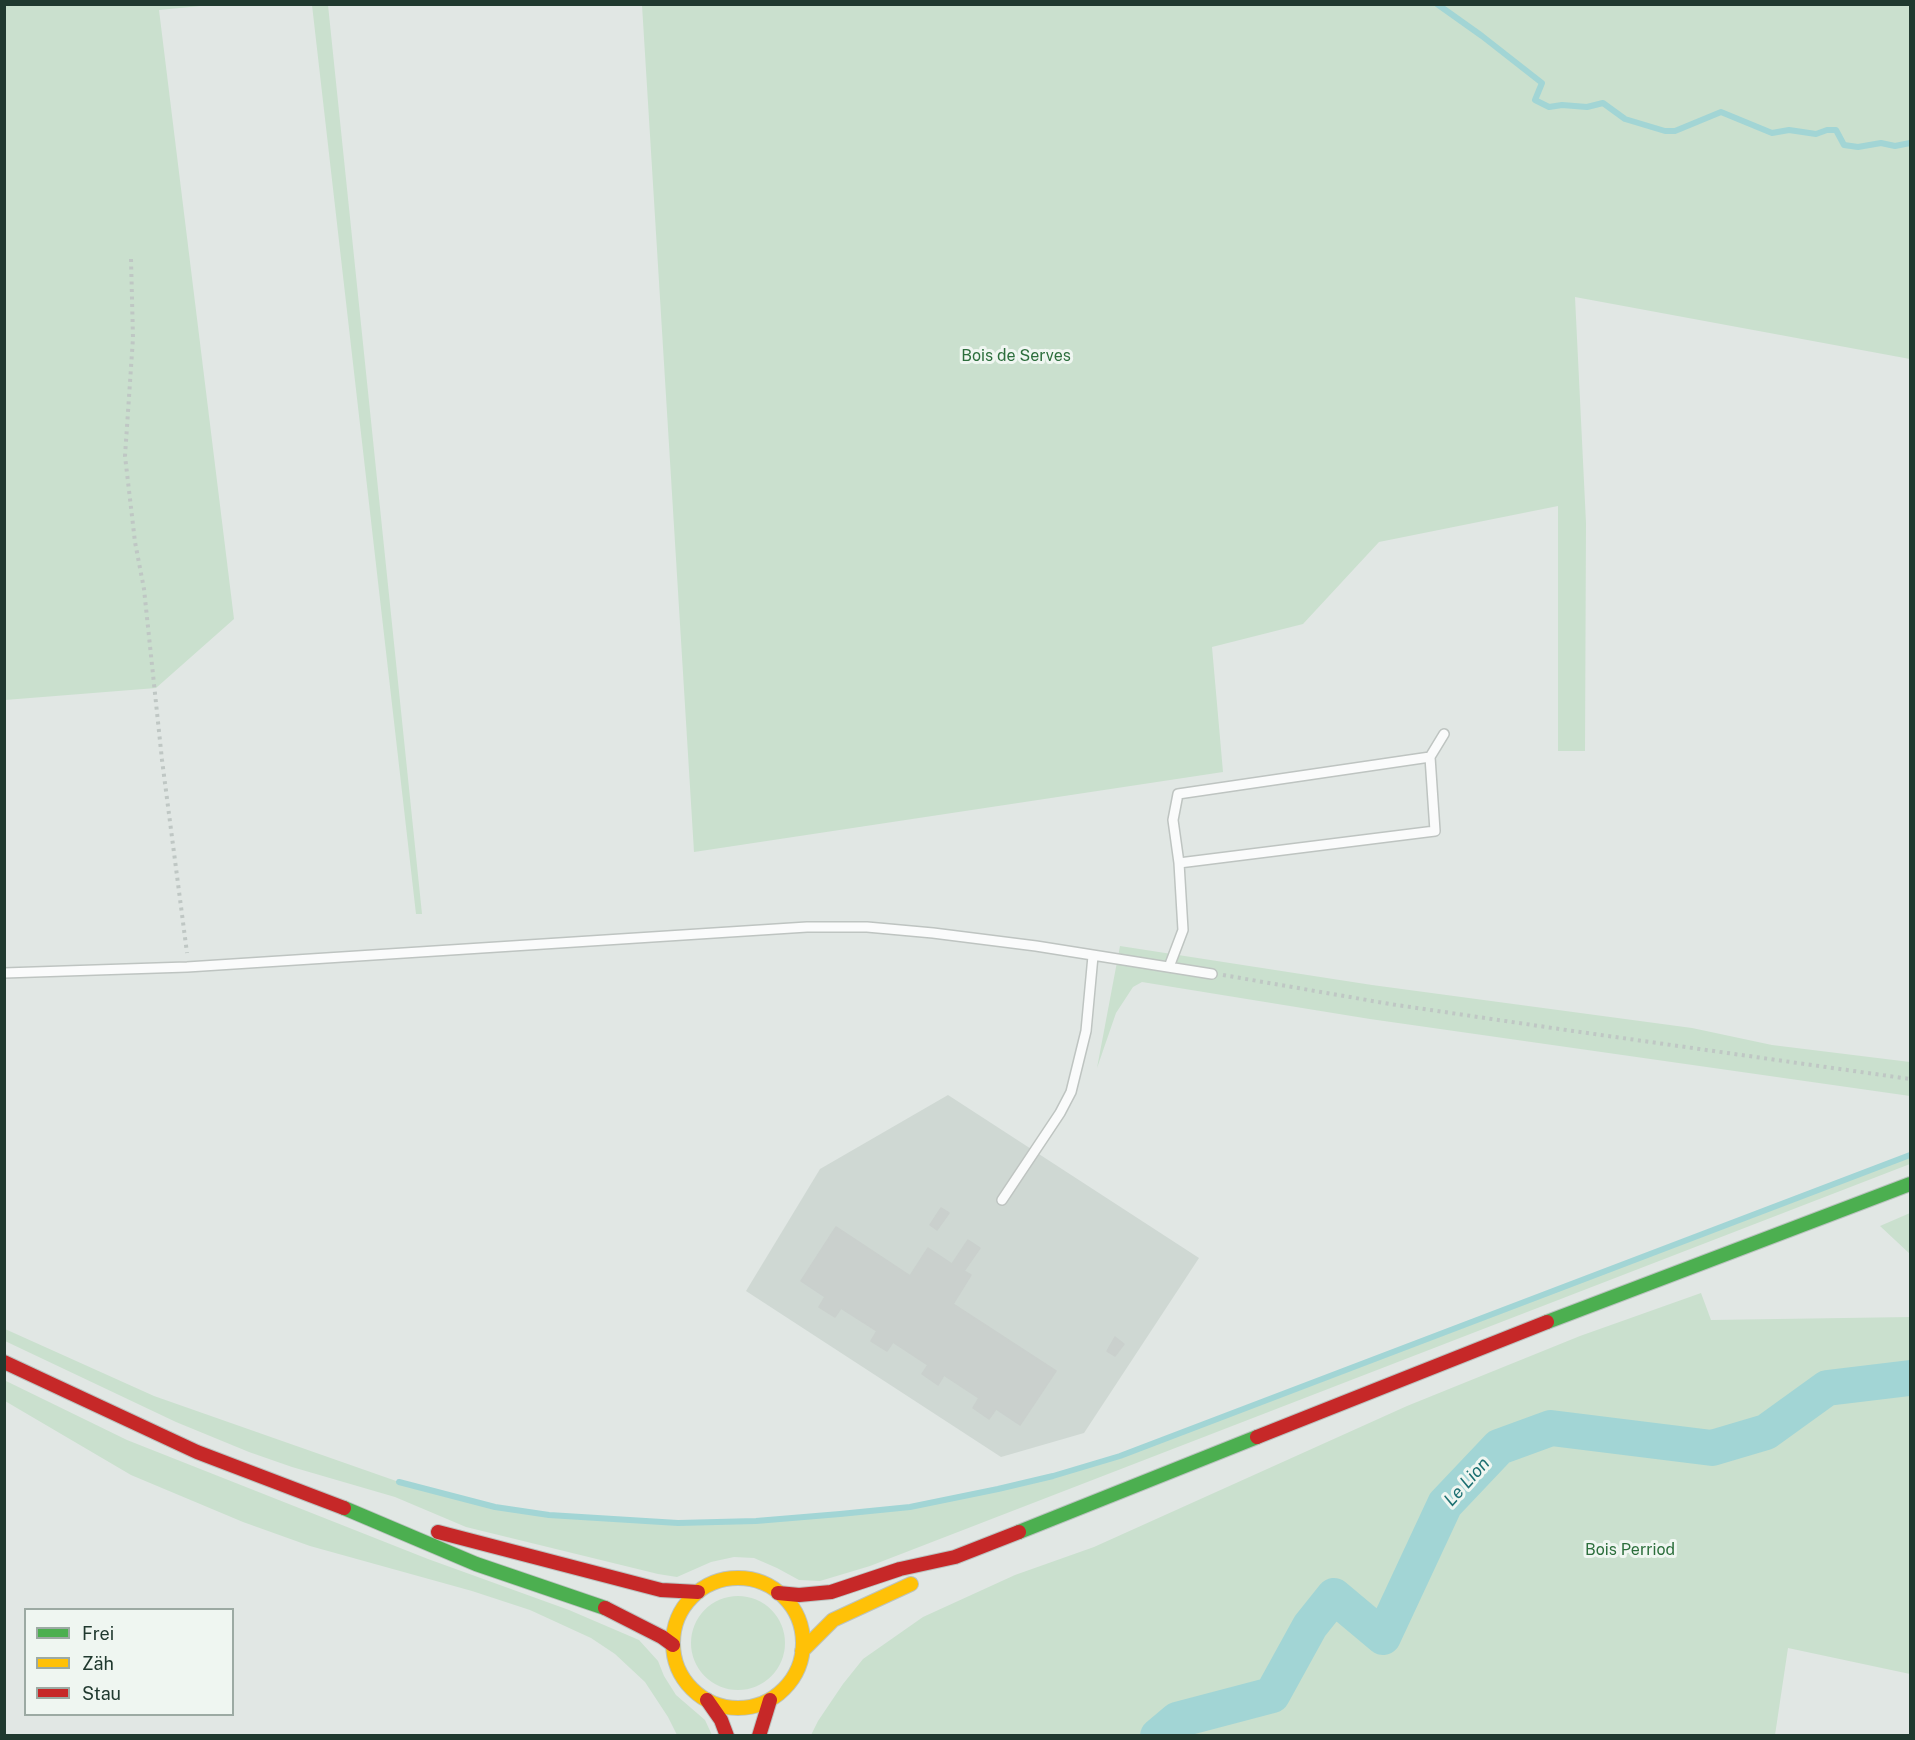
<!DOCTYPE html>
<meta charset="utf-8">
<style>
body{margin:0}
#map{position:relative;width:1915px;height:1740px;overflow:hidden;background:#e1e7e4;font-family:"Public Sans",sans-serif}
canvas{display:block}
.frame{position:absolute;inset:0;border:6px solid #20392f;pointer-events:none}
.legend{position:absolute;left:24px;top:1608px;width:210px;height:108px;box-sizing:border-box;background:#eff6f1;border:2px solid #9caaa3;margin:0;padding:8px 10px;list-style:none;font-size:18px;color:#20392f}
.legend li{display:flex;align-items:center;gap:12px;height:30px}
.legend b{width:30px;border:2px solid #9caaa3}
</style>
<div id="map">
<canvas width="1915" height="1740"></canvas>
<div class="frame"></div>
<ul class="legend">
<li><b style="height:8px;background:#4caf50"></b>Frei</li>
<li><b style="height:8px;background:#ffc107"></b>Zäh</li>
<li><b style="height:8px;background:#c62828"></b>Stau</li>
</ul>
</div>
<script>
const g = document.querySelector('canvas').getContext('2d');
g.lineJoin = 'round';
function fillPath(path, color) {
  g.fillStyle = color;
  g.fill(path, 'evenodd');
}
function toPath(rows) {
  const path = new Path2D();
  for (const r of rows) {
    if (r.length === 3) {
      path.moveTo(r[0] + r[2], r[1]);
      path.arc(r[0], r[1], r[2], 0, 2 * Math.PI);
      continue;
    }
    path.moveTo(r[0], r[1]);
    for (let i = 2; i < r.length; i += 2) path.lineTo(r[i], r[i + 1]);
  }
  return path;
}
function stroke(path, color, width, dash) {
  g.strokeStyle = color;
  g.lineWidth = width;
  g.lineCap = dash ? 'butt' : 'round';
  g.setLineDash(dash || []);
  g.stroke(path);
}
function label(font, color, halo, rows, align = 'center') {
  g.font = font + ' "Public Sans",sans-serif';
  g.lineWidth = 6;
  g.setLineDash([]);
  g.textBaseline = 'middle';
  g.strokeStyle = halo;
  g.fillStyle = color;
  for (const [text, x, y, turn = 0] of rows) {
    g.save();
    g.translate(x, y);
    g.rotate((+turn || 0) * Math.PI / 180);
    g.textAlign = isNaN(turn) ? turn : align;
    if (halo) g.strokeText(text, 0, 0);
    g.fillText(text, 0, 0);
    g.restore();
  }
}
const built = toPath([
 [948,1095,1199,1258,1084,1433,1001,1457,746,1291,820,1169]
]);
const green = toPath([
 [4,5,211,5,159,10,234,619,156,688,5,700],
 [312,5,328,5,422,914,416,914],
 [642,5,1910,5,1910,359,1575,297,1586,523,1585,751,1558,751,1558,506,1379,542,1303,624,1212,647,1223,772,694,852],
 [1120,946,1372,985,1692,1028,1772,1045,1910,1062,1910,1096,1370,1019,1142,982,1133,987,1116,1013,1097,1068],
 [1910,1155,1910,1164,870,1566,820,1581,799,1580,777,1568,754,1558,734,1557,711,1562,677,1577,658,1574,466,1527,395,1497,292,1467,249,1452,176,1422,5,1341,5,1329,154,1396,399,1482,495,1507,549,1515,678,1523,756,1521,840,1514,910,1507,998,1489,1053,1476,1120,1456],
 [1910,1213,1910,1254,1880,1226],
 [1701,1293,1711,1320,1910,1317,1910,1674,1788,1648,1775,1735,811,1735,818,1721,843,1684,863,1659,923,1617,1015,1575,1094,1547,1407,1406,1580,1336],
 [4,1380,127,1440,428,1559,569,1610,639,1640,658,1661,664,1676,676,1695,705,1720,712,1735,677,1735,668,1717,645,1682,615,1654,591,1638,530,1610,472,1591,310,1546,243,1522,131,1475,5,1401],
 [738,1643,47]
]);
const stream = toPath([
 [1437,4,1482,36,1542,83,1535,100,1549,107,1562,105,1587,107,1603,103,1625,119,1665,131,1675,131,1721,112,1772,133,1789,130,1816,134,1827,130,1836,130,1844,145,1858,147,1881,143,1895,146,1910,143],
 [399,1482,495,1507,549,1515,678,1523,756,1521,840,1514,910,1507,998,1489,1053,1476,1120,1456,1910,1155]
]);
const river = toPath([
 [1158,1736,1177,1720,1272,1695,1310,1626,1334,1596,1383,1637,1445,1504,1499,1447,1551,1428,1712,1448,1766,1432,1827,1388,1910,1378]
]);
const building = toPath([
 [941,1208,949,1213,937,1230,930,1225,941,1208],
 [836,1227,910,1276,928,1248,952,1264,968,1240,980,1248,964,1271,971,1275,953,1304,1056,1371,1020,1425,996,1409,989,1419,973,1408,979,1398,944,1375,938,1385,922,1374,928,1365,893,1342,887,1351,871,1341,877,1331,841,1308,835,1317,819,1307,825,1297,801,1281,836,1227],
 [1115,1337,1124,1344,1115,1356,1107,1351,1115,1337]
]);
const path = toPath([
 [131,259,133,338,125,456,135,542,144,589,162,760,187,953],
 [1223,975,1390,1004,1573,1031,1910,1079]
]);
const lane = toPath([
 [1179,863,1435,831,1430,757],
 [1169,967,1183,930,1179,863,1173,820,1178,794,1430,757,1444,734],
 [4,973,187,967,807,927,867,927,933,933,1036,946,1212,974],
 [1002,1200,1060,1113,1071,1092,1086,1031,1093,956]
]);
const fast = toPath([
 [1547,1322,1910,1184],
 [344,1508,476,1564,605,1608],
 [1019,1532,1257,1437]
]);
const slow = toPath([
 [738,1643,65],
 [802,1651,833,1620,911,1584]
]);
const jam = toPath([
 [4,1362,197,1452,344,1508],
 [1257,1437,1547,1322],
 [438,1532,661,1590,698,1592],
 [778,1593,799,1595,831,1592,900,1569,955,1557,1019,1532],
 [605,1608,662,1637,673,1645],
 [707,1700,721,1720,727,1736],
 [759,1736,770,1700]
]);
const parkNames = [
 ["Bois de Serves",1016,356],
 ["Bois Perriod",1630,1550]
];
const waterNames = [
 ["Le Lion",1467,1482,-48]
];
fillPath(built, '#cfd8d3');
fillPath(green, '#cae0ce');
stroke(stream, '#a2d5d5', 6);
stroke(river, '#a2d5d5', 36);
fillPath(building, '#cad0cd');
stroke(building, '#cad0cd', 1.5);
stroke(lane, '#bec4c1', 12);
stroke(fast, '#bbc3c0', 16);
stroke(slow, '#bbc3c0', 16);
stroke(jam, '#bbc3c0', 16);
stroke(path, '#bfc7c4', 4, [3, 4.5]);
stroke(lane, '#fafbfb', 9);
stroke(fast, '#4caf50', 14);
stroke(slow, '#ffc107', 14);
stroke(jam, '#c62828', 14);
label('16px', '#2c6e3c', '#eff6f1', parkNames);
label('italic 18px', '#1d7072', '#eff6f1', waterNames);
</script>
